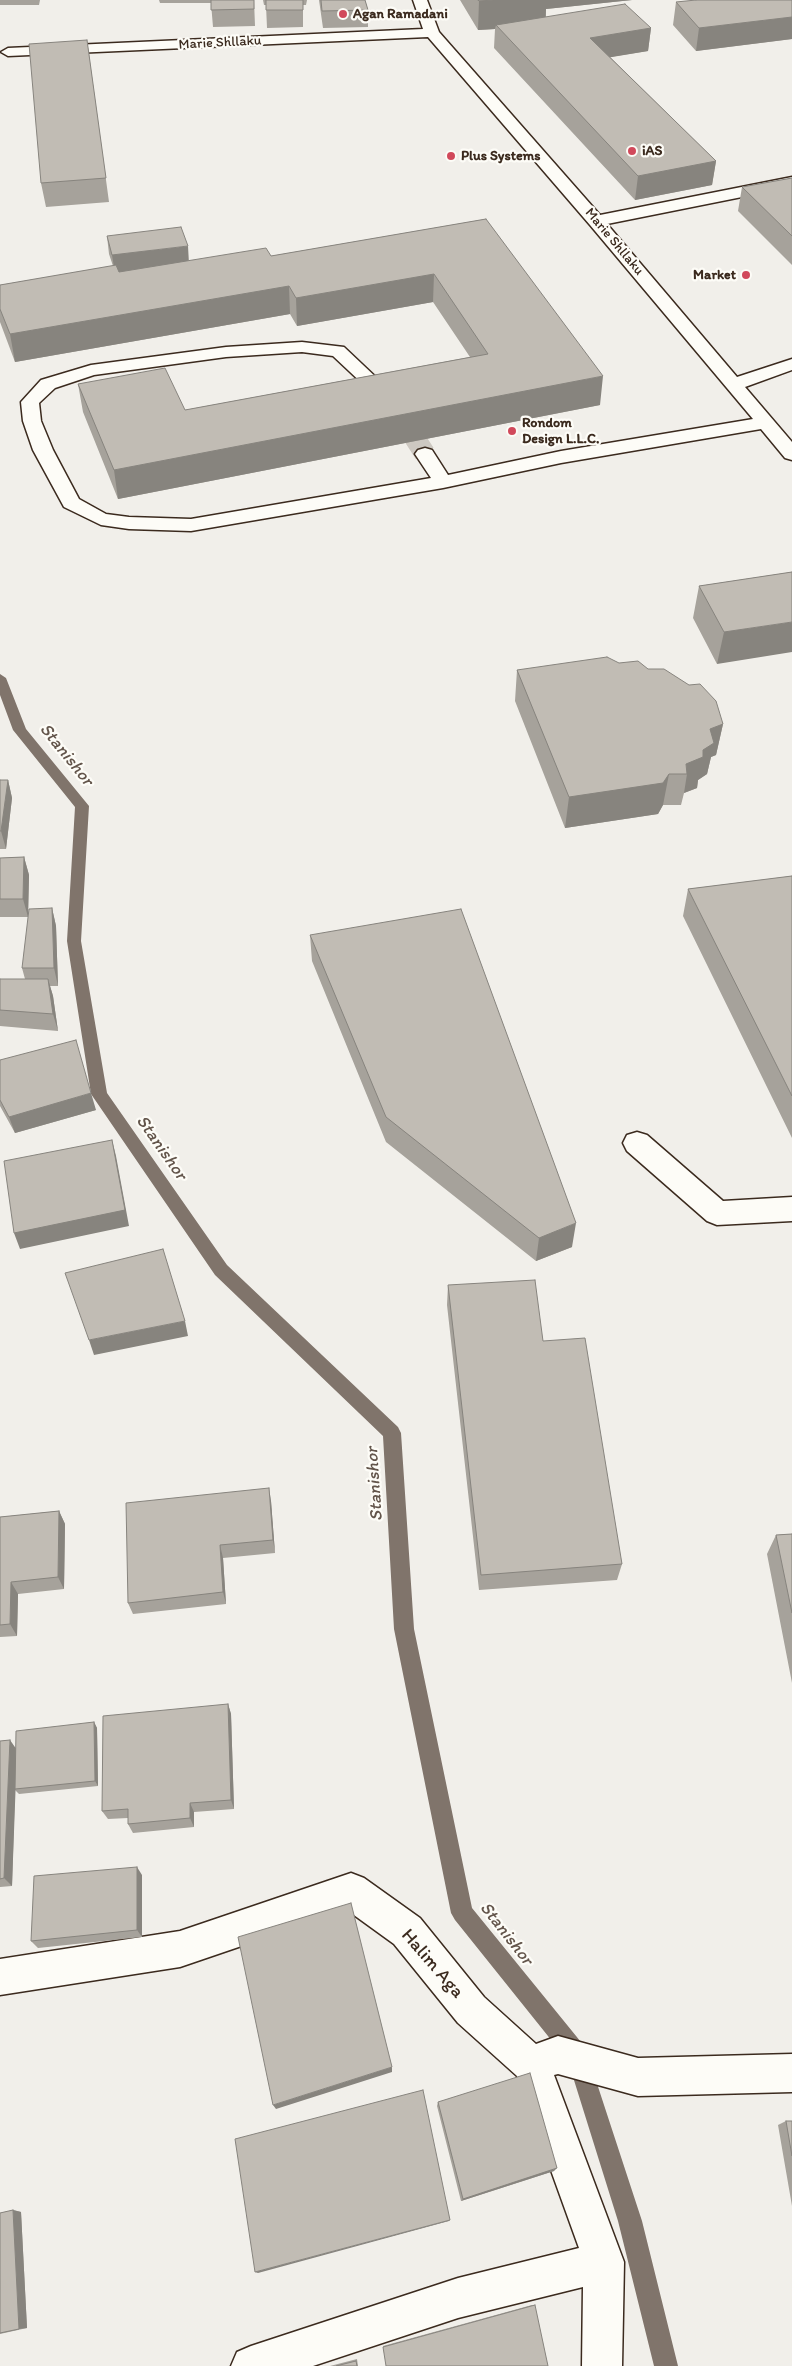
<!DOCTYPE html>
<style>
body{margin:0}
canvas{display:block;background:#f1efea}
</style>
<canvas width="792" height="2366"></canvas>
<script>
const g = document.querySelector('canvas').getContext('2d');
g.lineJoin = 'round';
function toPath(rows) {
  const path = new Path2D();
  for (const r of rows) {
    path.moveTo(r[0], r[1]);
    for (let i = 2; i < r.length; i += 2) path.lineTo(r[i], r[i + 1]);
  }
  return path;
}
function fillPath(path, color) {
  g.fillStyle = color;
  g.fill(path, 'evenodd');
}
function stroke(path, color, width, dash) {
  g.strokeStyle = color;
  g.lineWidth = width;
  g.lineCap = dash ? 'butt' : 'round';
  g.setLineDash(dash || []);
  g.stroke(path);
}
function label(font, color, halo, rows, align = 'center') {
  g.font = font + ' Itim,sans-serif';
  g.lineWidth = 4.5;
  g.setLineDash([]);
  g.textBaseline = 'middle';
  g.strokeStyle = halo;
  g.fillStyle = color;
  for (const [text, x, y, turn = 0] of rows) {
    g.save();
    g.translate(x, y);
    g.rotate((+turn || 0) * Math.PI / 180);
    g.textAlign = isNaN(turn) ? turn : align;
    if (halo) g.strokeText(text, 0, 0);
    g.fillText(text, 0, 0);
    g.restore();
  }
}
const stream = toPath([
 [0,674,6,678,26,729,89,806,81,941,107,1093,227,1265,398,1427,401,1433,414,1629,472,1908,585,2047,642,2221,678,2366,654,2366,618,2221,568,2061,455,1920,451,1913,394,1629,383,1436,215,1275,91,1094,67,941,75,807,13,730,0,695,0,674]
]);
const minorTunnel = toPath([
 [396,409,425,454]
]);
const minor = toPath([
 [413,0,427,0,439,32,600,215,792,177,792,187,607,224,737,377,792,359,792,370,745,387,792,442,792,460,785,458,761,429,561,463,443,488,191,531,129,529,101,525,64,507,33,450,23,421,21,402,41,380,91,365,226,347,302,342,344,347,398,398,396,402,382,402,333,356,302,352,226,357,94,375,55,388,39,403,41,421,53,450,79,499,106,514,129,517,191,519,431,478,415,454,418,450,425,448,432,450,448,475,561,451,753,419,590,225,428,37,8,56,1,52,8,48,423,29,413,0],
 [637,1132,647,1135,723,1201,792,1197,792,1221,717,1225,707,1221,627,1151,623,1143,627,1135,637,1132],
 [351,1873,364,1878,420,1918,484,1997,536,2044,558,2036,638,2058,792,2054,792,2092,638,2096,558,2074,554,2075,624,2262,622,2366,582,2366,583,2287,458,2318,313,2366,231,2366,237,2352,251,2346,458,2278,579,2248,517,2076,458,2023,394,1944,347,1910,180,1967,0,1995,0,1959,180,1931,351,1873]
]);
const wall = toPath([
 [0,0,40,0,39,5,0,5],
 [159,0,254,0,255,26,213,27,211,3,160,3],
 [263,0,307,0,306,5,303,5,303,27,267,28,266,5,264,5],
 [319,0,365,0,368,10,368,27,323,28],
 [460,0,632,0,546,9,546,17,651,28,648,51,610,57,716,161,712,185,635,200,494,48,495,29,478,30],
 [792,0,792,39,696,51,673,25,676,2],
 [87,40,109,202,46,207,41,183],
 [792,178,792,265,738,211,742,187],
 [486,219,600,405,118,499,83,412,78,384,185,410,470,357,433,302,297,326,290,314,15,362,0,322,0,285,113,266,109,254,107,236,189,261,271,256],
 [792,572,717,664,693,618,699,586],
 [619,663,648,669,723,724,716,755,711,757,707,774,698,780,697,788,684,793,681,805,663,805,658,814,565,828,515,701,517,670],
 [0,780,8,780,12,798,6,849,0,849],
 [24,857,29,875,28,917,0,917,0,858],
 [792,876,792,1138,683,916,688,889],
 [52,908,56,926,58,986,50,986,53,996,58,1031,0,1026,0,979,25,979,22,968],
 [310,935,572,1247,536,1261,386,1142,312,961],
 [0,1060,96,1110,15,1133,0,1106],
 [448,1285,543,1341,622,1564,617,1580,479,1590,447,1305],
 [271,1501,275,1553,223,1558,226,1604,133,1614,128,1603],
 [59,1511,65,1524,64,1589,18,1594,17,1636,0,1637,0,1517],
 [792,1534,792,1683,767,1554,776,1535],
 [228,1704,231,1714,234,1809,194,1812,194,1827,133,1833,128,1824,128,1818,108,1819,102,1811],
 [94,1722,97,1728,98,1786,19,1794,15,1790,12,1886,0,1887,0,1741,16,1748],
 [142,1875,142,1937,38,1948,31,1941],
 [438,2102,554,2171,461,2201,437,2106],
 [786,2121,792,2121,792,2206,778,2125],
 [13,2210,21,2212,27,2328,0,2334,0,2213],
 [532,2305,535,2305,383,2347,383,2346],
 [357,2359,358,2366,330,2366]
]);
const shadedWall = toPath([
 [494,0,632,0,546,9,545,24,496,25,495,29,478,30,479,1],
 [792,17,792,39,696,51,699,28],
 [651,28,648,51,588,61,590,38],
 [716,161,712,185,635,200,638,176],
 [188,246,189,264,115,273,112,255],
 [434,274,433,302,297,326,296,298],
 [289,286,290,314,15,362,10,334],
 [603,376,600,405,118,499,114,470],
 [792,622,792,652,717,664,724,632],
 [723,724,716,755,711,757,707,774,698,780,697,788,684,793,687,774,686,764,703,750,710,729],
 [669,774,663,805,658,814,565,828,569,797],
 [8,780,12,798,6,849,1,831],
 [24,857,29,875,28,917,23,899],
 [52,908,56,926,58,986,54,968],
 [48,979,53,996,58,1031,53,1014],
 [91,1093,96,1110,15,1133,9,1117],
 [112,1140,116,1156,129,1226,20,1249,14,1233],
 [576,1223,572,1247,536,1261,539,1238],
 [185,1321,188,1336,94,1355,89,1340],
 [269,1488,271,1501,275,1553,273,1540],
 [59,1511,65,1524,64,1589,58,1577],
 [220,1545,223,1558,226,1604,223,1592],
 [11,1582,18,1594,17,1636,10,1624],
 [228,1704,231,1714,234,1809,231,1800],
 [94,1722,97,1728,98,1786,95,1781],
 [10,1740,17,1750,12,1886,4,1878],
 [190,1803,194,1812,194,1827,190,1818],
 [137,1867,142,1875,142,1937,137,1930],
 [392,2067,392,2072,276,2109,273,2105],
 [557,2168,554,2171,461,2201,463,2199],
 [13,2210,21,2212,27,2328,19,2329],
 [450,2220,449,2221,258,2273,255,2272]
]);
const building = toPath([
 [211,0,254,0,254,9,211,10,211,0],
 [266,0,303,0,303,10,266,10,266,0],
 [321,0,365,0,368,10,322,11,321,0],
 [478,0,494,0,479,1,478,0],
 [696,0,792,0,792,17,699,28,676,2,696,0],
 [625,4,651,28,590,38,716,161,638,176,496,25,625,4],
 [87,40,106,178,41,183,29,44,87,40],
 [792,178,792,236,742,187,792,178],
 [486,219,603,376,114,470,78,384,165,368,185,410,488,354,434,274,296,298,289,286,10,334,0,309,0,285,116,265,119,272,266,248,271,256,486,219],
 [181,227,188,246,112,255,107,236,181,227],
 [792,572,792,622,724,632,699,586,792,572],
 [607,657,619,663,638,661,648,669,664,669,689,685,700,684,716,701,723,724,710,729,714,743,703,750,703,757,686,764,687,774,669,774,663,783,569,797,517,670,607,657],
 [0,780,8,780,1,831,0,831,0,780],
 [24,857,23,899,0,899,0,858,24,857],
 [792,876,792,1096,688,889,792,876],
 [52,908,54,968,22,968,29,909,52,908],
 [461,909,576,1223,539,1238,386,1117,310,935,461,909],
 [0,979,48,979,53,1014,0,1010,0,979],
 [76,1040,91,1093,9,1117,0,1100,0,1060,76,1040],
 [112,1140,125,1210,14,1233,4,1161,112,1140],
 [163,1249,185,1321,89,1340,65,1273,163,1249],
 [535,1280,543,1341,585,1338,622,1564,481,1575,448,1285,535,1280],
 [269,1488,273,1540,220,1545,223,1592,128,1603,126,1503,269,1488],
 [59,1511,58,1577,11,1582,10,1624,0,1625,0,1517,59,1511],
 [792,1534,792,1613,776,1535,792,1534],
 [228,1704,231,1800,190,1803,190,1818,128,1824,128,1809,102,1811,103,1716,228,1704],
 [94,1722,95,1781,15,1789,16,1731,94,1722],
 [10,1740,4,1878,0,1879,0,1741,10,1740],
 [137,1867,137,1930,31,1941,34,1876,137,1867],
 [351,1903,392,2067,273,2105,238,1937,351,1903],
 [530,2073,557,2168,463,2199,438,2102,530,2073],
 [423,2090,450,2220,255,2272,235,2139,423,2090],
 [786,2121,792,2121,792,2156,786,2121],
 [13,2210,19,2329,0,2333,0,2213,13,2210],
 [535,2305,548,2366,386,2366,383,2347,535,2305],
 [356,2361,357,2366,336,2366,356,2361]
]);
const markers = [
 [343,14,5,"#d1495b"],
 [632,151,5,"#d1495b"],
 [451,156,5,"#d1495b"],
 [746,275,5,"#d1495b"],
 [512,431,5,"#d1495b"]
];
const farPoinames = [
 ["Agan Ramadani",353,14],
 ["iAS",642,151],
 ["Plus Systems",461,156],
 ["Market",736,275,"right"],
 ["Rondom",522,423],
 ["Design L.L.C.",522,439]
];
const farStreetnames = [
 ["Marie Shllaku",220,43,-3],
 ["Marie Shllaku",614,242,50]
];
const waterNames = [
 ["Stanishor",66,755,51],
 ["Stanishor",161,1148,55],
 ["Stanishor",375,1484,-94],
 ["Stanishor",506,1934,52]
];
const nearStreetnames = [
 ["Halim Aga",432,1964,49]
];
fillPath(stream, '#80746b');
stroke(minorTunnel, '#cdc8c1', 21, [21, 11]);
stroke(minor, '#3b2a1e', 3);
fillPath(minor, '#fdfcf7');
fillPath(wall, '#a6a29b');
fillPath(shadedWall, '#87847e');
fillPath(building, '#c1bcb4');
stroke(building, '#87847e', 1);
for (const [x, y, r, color] of markers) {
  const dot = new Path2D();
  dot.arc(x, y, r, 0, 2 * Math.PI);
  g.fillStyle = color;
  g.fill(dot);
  stroke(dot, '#fdfcf7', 2);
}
label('bold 14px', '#3b2a1e', '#fdfcf7', farPoinames, 'left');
label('14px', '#3b2a1e', '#fdfcf7', farStreetnames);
label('italic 18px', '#63554b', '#fdfcf7', waterNames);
label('19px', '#3b2a1e', '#fdfcf7', nearStreetnames);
</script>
